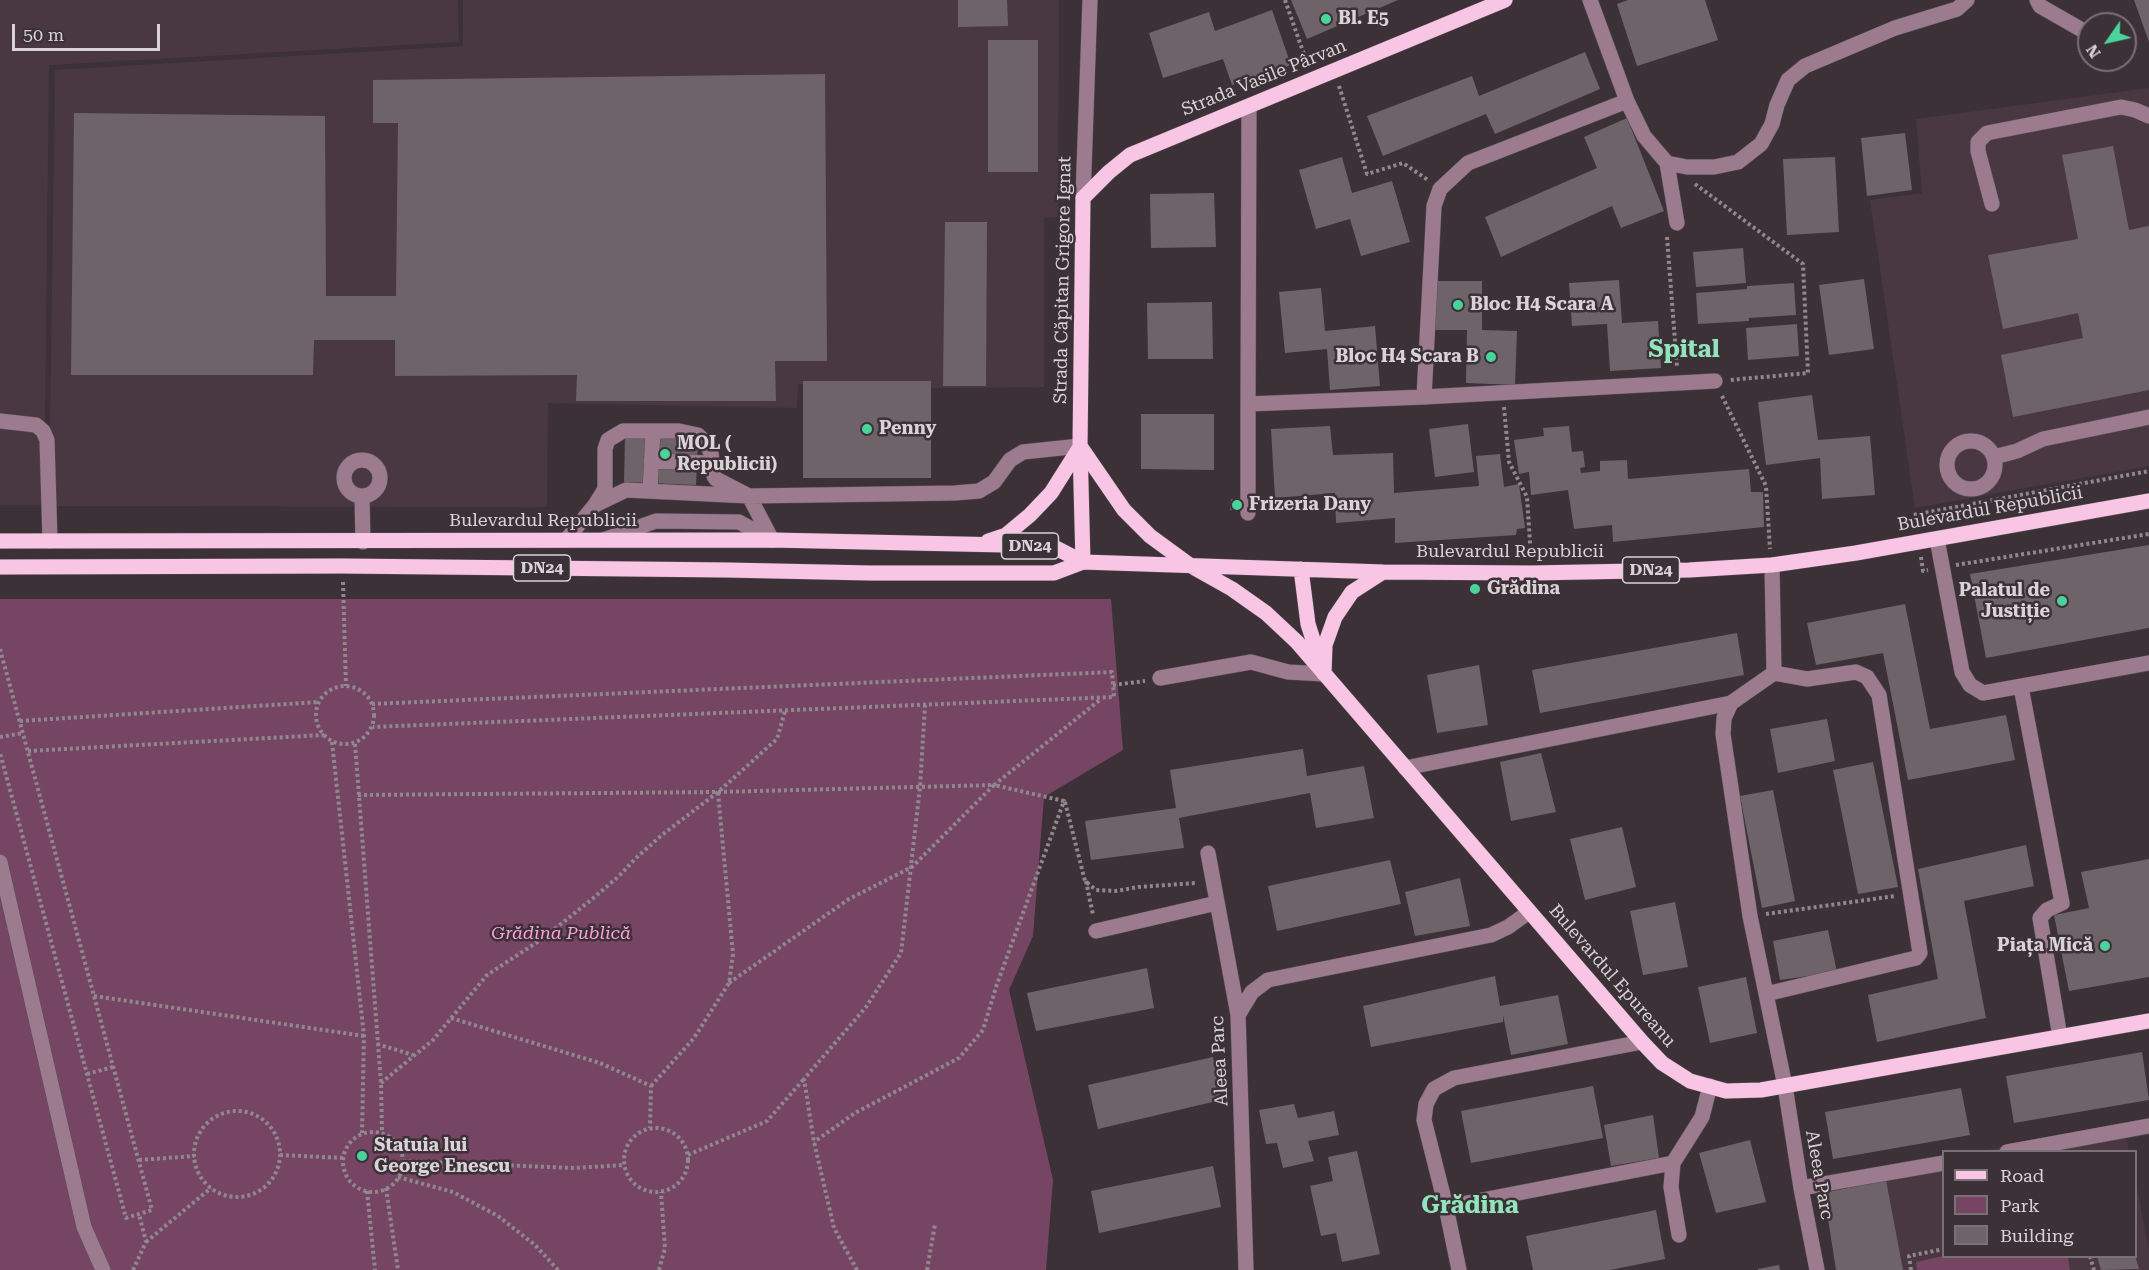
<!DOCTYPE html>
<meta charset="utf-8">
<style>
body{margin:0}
#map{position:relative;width:2149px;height:1270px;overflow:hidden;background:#3b3137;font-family:"Roboto Serif",serif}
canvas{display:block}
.legend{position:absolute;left:1942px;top:1150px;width:195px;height:108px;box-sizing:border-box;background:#3b3137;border:2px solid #7a7177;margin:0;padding:8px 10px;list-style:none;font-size:18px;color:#d9d2d6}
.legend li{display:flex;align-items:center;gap:12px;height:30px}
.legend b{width:30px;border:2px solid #7a7177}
.north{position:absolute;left:2077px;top:12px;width:60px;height:60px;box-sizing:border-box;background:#3b3137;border:2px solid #7a7177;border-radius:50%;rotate:236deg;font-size:16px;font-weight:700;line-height:24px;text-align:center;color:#d9d2d6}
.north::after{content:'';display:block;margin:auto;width:21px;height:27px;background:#4ad49c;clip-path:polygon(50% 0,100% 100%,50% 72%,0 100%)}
.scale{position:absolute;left:12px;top:24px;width:148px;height:27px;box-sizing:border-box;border:3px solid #d9d2d6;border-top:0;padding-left:8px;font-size:18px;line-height:21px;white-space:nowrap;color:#d9d2d6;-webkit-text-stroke:4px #3b3137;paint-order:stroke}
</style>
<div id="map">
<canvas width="2149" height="1270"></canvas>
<ul class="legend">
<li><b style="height:8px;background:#f9c5e4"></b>Road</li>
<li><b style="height:16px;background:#764564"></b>Park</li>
<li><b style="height:16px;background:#6f636a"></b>Building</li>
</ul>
<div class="north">N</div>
<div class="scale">50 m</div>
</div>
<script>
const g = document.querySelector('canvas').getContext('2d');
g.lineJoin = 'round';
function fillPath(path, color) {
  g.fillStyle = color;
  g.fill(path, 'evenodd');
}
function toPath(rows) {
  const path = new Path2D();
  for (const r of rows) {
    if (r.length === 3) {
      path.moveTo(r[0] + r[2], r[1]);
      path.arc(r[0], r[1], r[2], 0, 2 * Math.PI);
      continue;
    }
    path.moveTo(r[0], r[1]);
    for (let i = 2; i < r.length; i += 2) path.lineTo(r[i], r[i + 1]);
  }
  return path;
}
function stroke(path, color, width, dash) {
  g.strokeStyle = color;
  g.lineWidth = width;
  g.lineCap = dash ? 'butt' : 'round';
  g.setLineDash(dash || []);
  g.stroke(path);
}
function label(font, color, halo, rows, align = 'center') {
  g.font = font + ' "Roboto Serif",serif';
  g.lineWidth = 5;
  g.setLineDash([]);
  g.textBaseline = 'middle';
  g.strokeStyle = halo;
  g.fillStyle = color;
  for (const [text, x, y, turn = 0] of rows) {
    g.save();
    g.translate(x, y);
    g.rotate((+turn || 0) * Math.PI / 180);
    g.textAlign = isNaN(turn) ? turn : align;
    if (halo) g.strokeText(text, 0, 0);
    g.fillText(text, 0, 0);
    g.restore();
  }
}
const built = toPath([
 [0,0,458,0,459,42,49,65,44,505,0,505],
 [463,0,1059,0,1058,217,1044,218,1044,387,942,388,798,384,797,408,548,403,547,507,49,506,55,70,463,46],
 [2149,88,2149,466,1915,508,1870,200,1922,193,1916,119],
 [2123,1122,2129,1151,1977,1152],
 [1943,1158,1944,1256,2136,1256,2136,1182,2149,1249,2149,1270,1836,1270,1825,1182]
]);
const green = toPath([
 [0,599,1111,599,1123,750,1044,797,1033,936,1009,990,1053,1180,1046,1270,0,1270],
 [1943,1256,2068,1257,2070,1270,1917,1270,1916,1262]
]);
const building = toPath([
 [958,0,1007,0,1008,26,958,27],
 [1291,0,1398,0,1307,39],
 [1628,0,1705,0,1718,40,1637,66,1617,4],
 [2134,0,2149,0,2149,42],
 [1272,10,1291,65,1232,85,1223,59,1163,78,1149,33,1209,12,1215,31],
 [988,40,1038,40,1038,172,988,172],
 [1585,52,1600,89,1495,134,1486,114,1383,156,1367,116,1472,76,1479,96],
 [825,74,827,361,775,361,776,401,576,401,577,375,395,376,395,340,314,340,313,375,71,375,74,113,325,116,326,296,396,296,398,123,373,123,373,80],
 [1627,118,1664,211,1621,228,1612,206,1501,257,1485,217,1597,168,1584,137],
 [1905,133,1912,190,1867,196,1861,138],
 [2113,146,2129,230,2149,226,2149,390,2013,417,2001,355,2083,338,2078,313,2003,329,1988,255,2078,239,2062,155],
 [1342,157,1352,193,1392,181,1410,242,1361,256,1350,219,1316,229,1299,170],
 [1835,157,1839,232,1787,235,1783,159],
 [1214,193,1216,247,1151,248,1150,194],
 [945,222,987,222,986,386,943,386],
 [1743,248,1746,283,1696,287,1693,252],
 [1864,279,1874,349,1829,355,1819,285],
 [1619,280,1622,323,1658,321,1661,368,1610,371,1607,324,1572,326,1569,283],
 [1435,281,1482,281,1482,330,1517,331,1515,385,1466,383,1467,330,1434,330],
 [1794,283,1796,315,1749,318,1749,321,1698,324,1696,293,1747,289,1747,286],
 [1321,288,1325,331,1375,326,1380,386,1330,390,1327,349,1285,353,1279,292],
 [1212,302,1213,359,1148,359,1147,303],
 [1797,324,1799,356,1748,360,1746,328],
 [803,381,931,381,931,478,803,478],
 [1812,395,1818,440,1870,436,1875,495,1822,499,1820,458,1766,465,1758,402],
 [1141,414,1214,414,1214,470,1141,469],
 [1468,424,1474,472,1435,477,1429,429],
 [1330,426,1333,455,1393,453,1394,493,1479,486,1476,456,1500,454,1504,487,1519,484,1525,528,1517,529,1516,535,1395,543,1395,518,1336,523,1335,493,1275,498,1271,429],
 [1569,426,1572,452,1583,451,1585,467,1580,468,1581,473,1600,471,1600,461,1627,460,1628,479,1749,469,1751,492,1763,492,1764,527,1613,542,1612,525,1574,529,1568,490,1531,495,1529,472,1519,474,1514,440,1544,436,1543,428],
 [625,437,698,440,696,485,624,482],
 [1231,499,1243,500,1242,511,1230,510],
 [2149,545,2149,628,1986,658,1970,574],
 [1905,604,1930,729,2006,715,2015,760,1908,780,1883,653,1816,665,1807,623],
 [1737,633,1744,675,1540,713,1532,670],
 [1479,665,1488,725,1437,733,1427,675],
 [1827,719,1835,761,1778,773,1770,729],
 [1303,749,1307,776,1364,766,1374,818,1316,828,1310,793,1179,818,1184,848,1091,860,1085,821,1176,808,1170,770],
 [1541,753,1556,812,1511,821,1500,762],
 [1873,762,1898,887,1858,894,1833,770],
 [1773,790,1795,901,1762,908,1740,796],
 [1622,827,1636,887,1585,900,1570,839],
 [2026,845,2034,886,1964,901,1986,1018,1877,1042,1868,995,1938,979,1918,869],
 [2149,859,2149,977,2069,991,2054,915,2089,908,2081,872],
 [1390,860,1401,904,1277,931,1268,886],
 [1460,878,1470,926,1415,936,1405,892],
 [1675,902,1688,967,1643,975,1630,911],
 [1828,930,1837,972,1780,980,1773,941],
 [1147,968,1154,1008,1036,1031,1027,993],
 [1495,976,1500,1006,1558,995,1568,1044,1511,1055,1503,1015,1503,1022,1371,1047,1363,1006],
 [1746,977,1757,1033,1710,1043,1698,987],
 [2142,1052,2149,1100,2014,1123,2006,1076],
 [1213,1057,1221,1100,1098,1129,1088,1085],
 [1593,1086,1603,1138,1471,1163,1461,1111],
 [1961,1088,1970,1135,1833,1159,1825,1112],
 [1294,1104,1298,1118,1334,1111,1339,1135,1308,1141,1314,1161,1283,1168,1277,1143,1266,1144,1259,1110],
 [1653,1115,1659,1158,1611,1166,1604,1125],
 [1750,1140,1766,1202,1716,1213,1699,1153],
 [1357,1151,1380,1254,1342,1262,1336,1233,1321,1236,1310,1186,1333,1181,1328,1157],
 [1213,1166,1221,1207,1099,1233,1091,1191],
 [1886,1180,1903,1270,1836,1270,1824,1193],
 [1656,1210,1665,1259,1610,1270,1533,1270,1526,1236],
 [2097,1256,2135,1256,2139,1269,2101,1270],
 [1779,1265,1780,1270,1758,1270,1758,1269]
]);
const path = toPath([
 [1285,0,1308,66],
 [1339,86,1367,174,1403,163,1428,180],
 [1695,184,1803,264,1808,373,1730,380],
 [1667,237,1677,367],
 [1722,396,1766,486,1770,549],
 [1504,407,1509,462,1527,497,1531,557],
 [1915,526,1913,515,2149,471],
 [1921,557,1923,571,1928,570],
 [1956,565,2149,534],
 [343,582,346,686],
 [0,649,152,1210,126,1218,0,753],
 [1113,685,1145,681],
 [345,715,29],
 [372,704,1112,672,1114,697,373,727],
 [20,721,319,702],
 [0,737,23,733],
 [332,742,364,1036,362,1133],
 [355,744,381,1083,382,1133],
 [28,751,324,735],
 [358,795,718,792,994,785,1101,699],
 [1065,802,1085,881,1096,890,1116,891,1138,887,1196,883],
 [1086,881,1093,915],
 [1766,914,1895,896],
 [729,983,849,899,912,867,994,785,1064,801,997,984,983,1030,959,1058,855,1113,814,1142],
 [94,996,364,1036],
 [451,1018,600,1063,651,1086,650,1128],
 [377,1044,413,1055],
 [87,1074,113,1067],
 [381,1083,433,1040,487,975,542,939,591,900,619,876,636,858,662,835,718,792,777,739,785,711],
 [651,1086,694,1038,729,983,733,954,718,793],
 [237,1154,43],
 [656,1160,32],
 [373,1162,30],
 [280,1155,343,1158],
 [688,1155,767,1121,804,1079],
 [139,1160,194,1156],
 [403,1161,574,1168,624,1165],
 [398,1177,453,1192,498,1216,535,1245,558,1270],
 [386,1188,398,1270],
 [367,1191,375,1270],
 [146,1242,211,1188],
 [2090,1256,2094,1270],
 [133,1270,146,1242,139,1214],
 [659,1270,665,1248,661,1192],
 [857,1270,834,1228,814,1142,804,1079,866,1007,901,953,920,787,925,705],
 [927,1270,935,1224],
 [1911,1270,1909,1256,1944,1249]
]);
const minor = toPath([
 [1590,0,1627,101,1644,136,1667,163,1687,167,1714,167,1738,162,1761,144,1772,124,1777,105,1788,80,1805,66,1895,28,1957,9,1967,0],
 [2037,0,2040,6,2089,34],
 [1249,106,1248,404,1424,397,1715,381],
 [1667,163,1677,223],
 [1083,198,1090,0],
 [1992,204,1978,151,1978,142,1987,133,2121,107,2135,110,2149,116],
 [1424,397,1434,206,1440,189,1468,163,1627,101],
 [1248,404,1248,513],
 [0,421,36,425,43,431,47,440,50,541],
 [1971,465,24],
 [1994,457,2017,451,2043,439,2149,417],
 [362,478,18],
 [651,461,711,463],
 [650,491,653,431],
 [362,497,363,542],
 [595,505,605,489,605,449,608,440,623,431,679,431,698,435,706,443,711,453,714,476,716,479,749,496,955,493,979,491,994,482,1010,460,1023,452,1080,446],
 [1937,539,1962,672,1970,685,1983,693,2149,663],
 [566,540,595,505,626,490,749,496,772,540],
 [603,540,656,521,739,522,772,540],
 [1772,565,1774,673,1731,703,1724,718,1723,734,1750,916,1785,1086,1801,1188,1817,1270],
 [1160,678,1251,662,1288,672,1324,674],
 [2021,687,2062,903,2047,910,2040,918,2060,1037],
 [1405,768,1731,703],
 [1208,853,1238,1015,1246,1270],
 [0,862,84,1227,103,1270],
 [1096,931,1217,903],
 [1766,994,1916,958,1920,953,1879,695,1867,677,1856,672,1807,679,1774,673],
 [1238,1015,1252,992,1268,980,1491,935,1508,927,1529,912],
 [2007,1152,2149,1126],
 [1801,1188,1944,1163],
 [1446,1207,1673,1163],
 [1679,1235,1671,1187,1673,1163,1702,1117,1710,1086],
 [1459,1270,1446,1207,1424,1120,1426,1104,1434,1089,1454,1078,1642,1042]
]);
const major = toPath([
 [1080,446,1124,510,1150,536,1191,566,1232,589,1266,613,1297,642,1642,1042,1662,1063,1690,1081,1726,1091,1761,1090,2149,1021],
 [0,541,772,540,1052,546,1083,562],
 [988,541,1006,535,1030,515,1051,493,1080,447],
 [1083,562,1080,446,1083,198,1109,172,1130,155,1505,0],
 [0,567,342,566,727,570,870,573,1054,573,1083,562,1383,572,1532,573,1689,570,1772,565,1856,553,2149,501],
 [1301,569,1308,624,1321,665],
 [1324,674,1325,645,1335,617,1352,592,1383,572]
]);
const markers = [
 [1326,19,6,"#4ad49c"],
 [1458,305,6,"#4ad49c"],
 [1491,357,6,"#4ad49c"],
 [867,429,6,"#4ad49c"],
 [665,454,6,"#4ad49c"],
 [1237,505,6,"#4ad49c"],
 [1475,589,6,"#4ad49c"],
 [2062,601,6,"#4ad49c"],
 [2105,946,6,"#4ad49c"],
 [362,1156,6,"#4ad49c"]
];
const shields = [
 [1030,546,57],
 [542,568,57],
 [1651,570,57]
];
const shieldNames = [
 ["DN24",1030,546],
 ["DN24",542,568],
 ["DN24",1651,570]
];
const poiNames = [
 ["Bl. E5",1338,19],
 ["Bloc H4 Scara A",1470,305],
 ["Bloc H4 Scara B",1479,357,"right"],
 ["Penny",879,429],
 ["MOL (",677,444],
 ["Republicii)",677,465],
 ["Frizeria Dany",1249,505],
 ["Grădina",1487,589],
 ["Palatul de",2050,591,"right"],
 ["Justiție",2050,612,"right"],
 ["Piața Mică",2093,946,"right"],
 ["Statuia lui",374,1146],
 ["George Enescu",374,1167]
];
const streetNames = [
 ["Strada Vasile Pârvan",1264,78,-22],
 ["Strada Căpitan Grigore Ignat",1063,280,-89],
 ["Bulevardul Republicii",1990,509,-10],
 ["Bulevardul Republicii",543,521],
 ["Bulevardul Republicii",1510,552],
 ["Bulevardul Epureanu",1612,976,49],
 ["Aleea Parc",1220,1061,-93],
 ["Aleea Parc",1819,1175,80]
];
const parkNames = [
 ["Grădina Publică",561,934]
];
const districtNames = [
 ["Spital",1684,350],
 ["Grădina",1470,1206]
];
fillPath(built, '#493842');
fillPath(green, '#764564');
fillPath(building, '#6f636a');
stroke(minor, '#574e54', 16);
stroke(major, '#574e54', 16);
stroke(path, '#91888d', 4, [3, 3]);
stroke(minor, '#9b7b8d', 15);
stroke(major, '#f9c5e4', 15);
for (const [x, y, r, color] of markers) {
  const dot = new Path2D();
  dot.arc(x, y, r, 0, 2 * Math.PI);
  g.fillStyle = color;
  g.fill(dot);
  stroke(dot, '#3b3137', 2);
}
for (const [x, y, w] of shields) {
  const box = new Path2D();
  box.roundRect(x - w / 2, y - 13, w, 26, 4.5);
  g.fillStyle = '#3b3137';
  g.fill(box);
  stroke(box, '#d9d2d6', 1.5);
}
label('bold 16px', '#d9d2d6', null, shieldNames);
label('bold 18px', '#d9d2d6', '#3b3137', poiNames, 'left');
label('18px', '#d9d2d6', '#3b3137', streetNames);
label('italic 18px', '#ff9fdb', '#3b3137', parkNames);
label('bold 24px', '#91e4bc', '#3b3137', districtNames);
</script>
